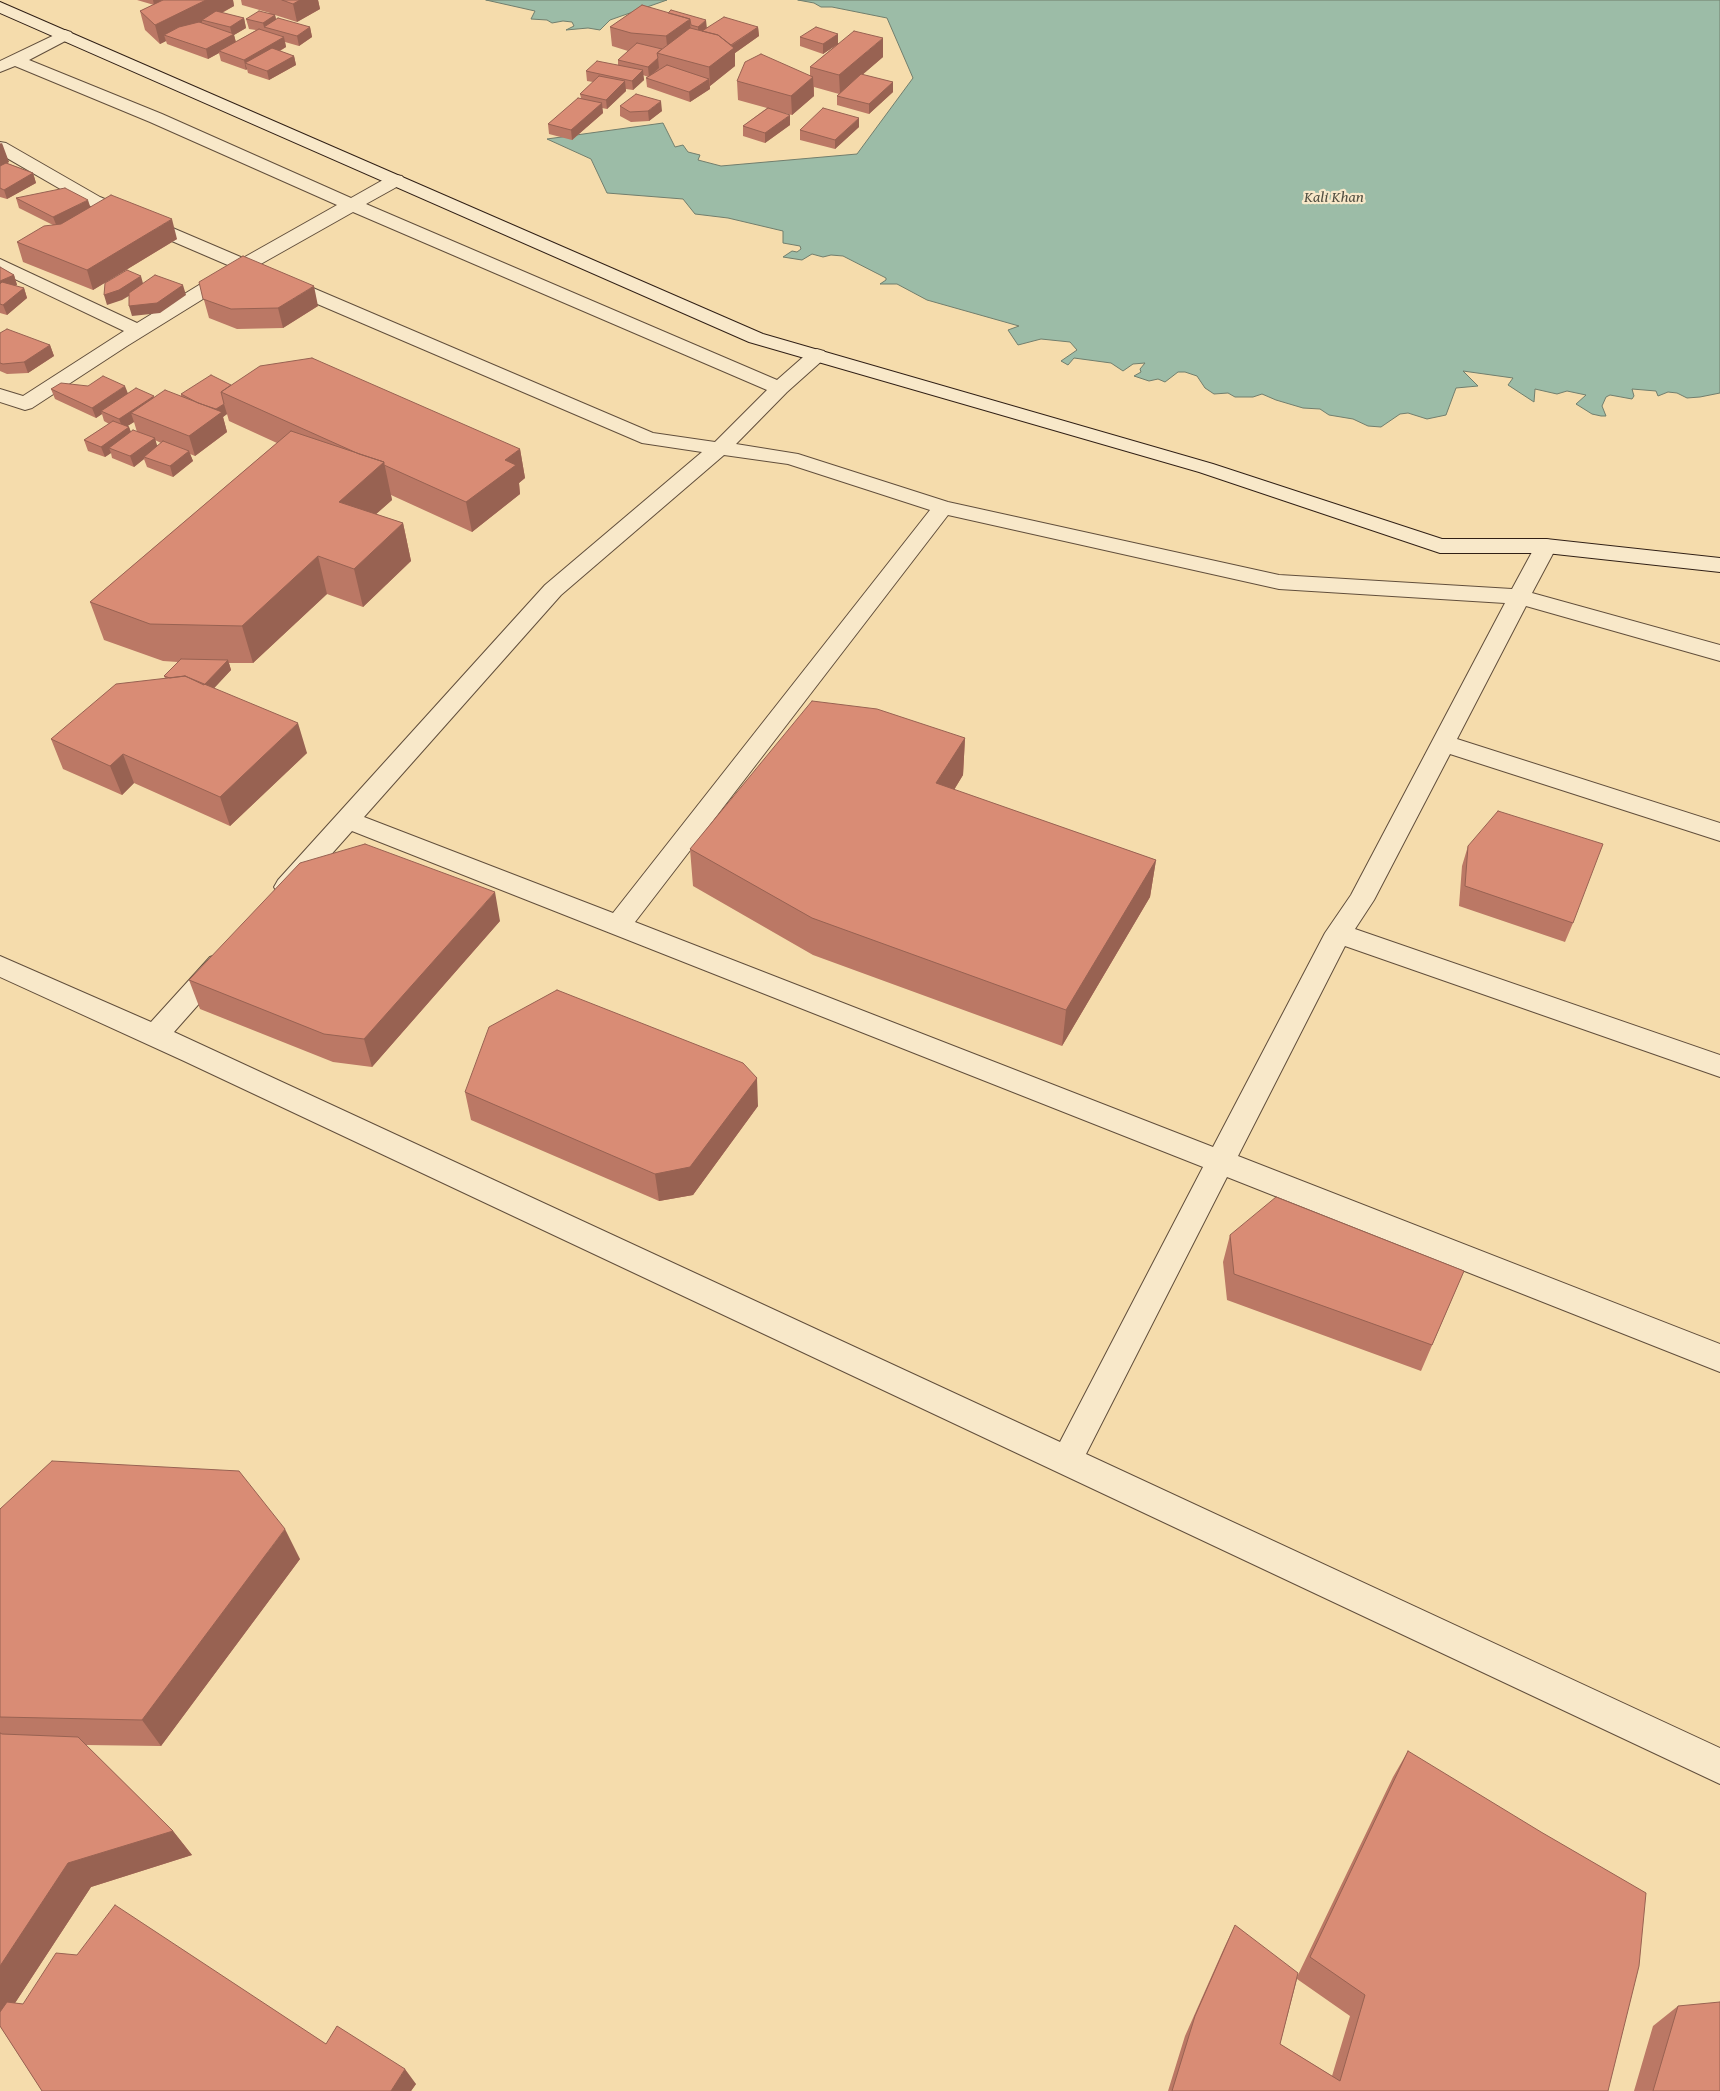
<!DOCTYPE html>
<style>
body{margin:0}
canvas{display:block;background:#f5dcac}
</style>
<canvas width="1720" height="2091"></canvas>
<script>
const g = document.querySelector('canvas').getContext('2d');
g.lineJoin = 'round';
function fillPath(path, color) {
  g.fillStyle = color;
  g.fill(path, 'evenodd');
}
function toPath(rows) {
  const path = new Path2D();
  for (const r of rows) {
    path.moveTo(r[0], r[1]);
    for (let i = 2; i < r.length; i += 2) path.lineTo(r[i], r[i + 1]);
  }
  return path;
}
function stroke(path, color, width, dash) {
  g.strokeStyle = color;
  g.lineWidth = width;
  g.lineCap = dash ? 'butt' : 'round';
  g.setLineDash(dash || []);
  g.stroke(path);
}
function label(font, color, halo, rows, align = 'center') {
  g.font = font + ' "Gentium Book Plus",serif';
  g.lineWidth = 4.5;
  g.setLineDash([]);
  g.textBaseline = 'middle';
  g.strokeStyle = halo;
  g.fillStyle = color;
  for (const [text, x, y, turn = 0] of rows) {
    g.save();
    g.translate(x, y);
    g.rotate((+turn || 0) * Math.PI / 180);
    g.textAlign = isNaN(turn) ? turn : align;
    if (halo) g.strokeText(text, 0, 0);
    g.fillText(text, 0, 0);
    g.restore();
  }
}
const water = toPath([
 [486,0,667,0,610,20,600,30,588,28,566,30,574,26,572,22,563,21,552,23,547,20,531,19,535,11,486,0],
 [798,0,1720,0,1720,393,1700,397,1687,398,1677,393,1668,392,1658,396,1656,391,1632,389,1634,396,1632,399,1610,395,1606,397,1602,406,1606,416,1601,416,1592,414,1576,404,1586,395,1567,391,1557,394,1535,389,1534,402,1508,385,1513,378,1463,371,1478,386,1456,388,1446,415,1427,419,1408,413,1400,414,1381,427,1368,426,1353,419,1329,415,1320,409,1303,408,1276,400,1262,394,1253,397,1235,397,1228,393,1214,394,1205,388,1197,376,1185,372,1178,372,1165,382,1158,379,1149,381,1134,376,1141,372,1140,369,1145,363,1133,364,1123,371,1111,363,1074,358,1068,365,1061,361,1077,350,1070,342,1041,339,1018,345,1008,330,1019,326,927,300,897,284,880,284,886,280,886,278,843,256,831,255,823,257,812,254,802,260,783,257,792,251,797,252,801,249,800,246,783,243,783,231,728,218,695,214,683,199,607,193,591,159,547,139,663,123,675,147,683,145,688,152,700,155,698,160,721,166,857,154,913,78,887,18,832,7,821,7,814,3,798,0]
]);
const street = toPath([
 [65,30,71,32,73,35,71,38,29,60,162,114,351,198,390,176,396,175,402,176,405,180,402,184,366,204,777,380,810,351,817,349,824,351,827,355,824,359,787,392,736,444,798,454,948,502,1279,575,1512,589,1538,541,1546,539,1554,541,1557,546,1532,593,1720,645,1720,661,1526,606,1457,739,1720,823,1720,841,1450,754,1374,900,1355,929,1720,1055,1720,1077,1345,946,1238,1156,1720,1344,1720,1372,1227,1177,1086,1454,1720,1748,1720,1784,184,1061,0,977,0,956,151,1022,210,957,219,954,228,957,232,964,228,971,174,1032,1060,1442,1203,1167,352,831,296,894,287,896,278,894,274,887,278,880,545,585,702,452,642,443,245,273,127,346,32,408,25,410,0,402,0,389,23,396,124,331,0,272,0,259,137,323,230,266,88,205,0,154,0,142,6,143,100,197,243,258,337,205,150,122,15,66,0,72,0,61,65,30],
 [353,212,767,390,715,442,653,433,259,265,353,212],
 [724,455,788,464,930,510,613,913,364,817,561,595,724,455],
 [948,515,1279,589,1505,603,1351,895,1325,933,1213,1147,635,922,948,515]
]);
const secondary = toPath([
 [0,2,763,334,1213,464,1442,539,1546,539,1720,558,1720,572,1546,553,1440,553,1199,472,749,342,0,13,0,2]
]);
const wall = toPath([
 [137,0,233,0,234,6,222,13,244,18,246,28,234,35,236,42,256,30,249,29,246,19,270,13,242,5,241,0,318,0,320,9,297,22,275,15,276,19,310,27,312,37,299,46,285,42,286,47,280,51,294,56,296,65,269,80,248,73,247,69,246,70,221,61,219,53,208,59,167,44,166,41,160,44,145,30,140,11,154,5],
 [642,5,707,28,758,27,759,36,735,53,735,66,710,86,710,89,690,102,647,87,646,78,648,77,643,75,644,80,633,90,626,89,626,91,607,109,602,108,603,113,572,140,549,134,548,124,581,98,580,94,593,82,587,81,586,71,618,65,618,60,628,51,612,46,610,27],
 [838,34,838,43,883,57,862,75,893,82,893,92,869,114,837,105,837,96,839,94,814,87,814,96,792,115,776,111,790,125,765,143,743,136,743,126,767,108,738,100,737,81,810,76,810,67,836,45,823,54,800,46,800,37],
 [620,106,662,111,649,121,631,122,620,116],
 [859,127,835,149,800,140,800,130],
 [0,142,9,162,7,163,33,173,36,183,7,199,0,197],
 [16,198,91,207,177,239,93,290,23,262,17,242,53,225,19,208],
 [0,267,14,275,17,285,15,286,24,288,27,298,7,315,0,313],
 [199,282,318,306,283,328,237,329,209,318],
 [0,333,50,345,54,356,28,373,7,374,0,371],
 [231,385,520,449,525,478,519,483,520,494,472,532,391,495,392,500,376,514,403,523,411,561,363,607,327,594,253,663,229,663,231,670,214,688,307,753,230,826,134,783,122,795,63,769,51,739,165,678,164,676,178,662,163,661,104,640,90,602,277,443,229,421,227,414,223,417,227,432,195,456,190,454,193,461,173,477,147,467,144,459,134,467,112,458,111,453,105,457,88,451,84,440,109,424,104,421,102,414,96,418,55,399,51,389,128,394,155,397,181,396,181,394],
 [134,422,137,432,131,432,129,427,127,426],
 [155,440,161,443,157,446],
 [965,738,963,775,954,790,1156,860,1150,897,1062,1046,813,955,693,886,690,849],
 [1468,846,1573,923,1565,942,1459,906,1462,866],
 [500,921,372,1067,333,1062,200,1009,189,980],
 [465,1092,758,1106,693,1195,659,1201,471,1120],
 [1230,1235,1464,1271,1421,1371,1227,1300,1223,1262],
 [0,1509,300,1559,161,1746,86,1745,173,1831,192,1855,91,1887,15,2003,326,2044,416,2084,411,2091,42,2091,0,2026],
 [1408,1751,1608,2091,1168,2091,1185,2036,1224,1948,1235,1925,1297,1977,1393,1777],
 [1297,1979,1350,2016,1332,2076,1280,2044],
 [1678,2006,1720,2091,1634,2091,1653,2026]
]);
const shadedWall = toPath([
 [153,0,162,0,154,5],
 [206,0,233,0,234,6,206,21,202,20,202,23,164,35,166,41,160,44,155,25],
 [300,0,318,0,320,9,297,22,293,4],
 [275,15,277,24,264,27,263,23],
 [244,18,246,28,234,35,236,43,219,51,219,53,208,59,206,49,232,35,230,27],
 [690,19,691,38,668,55,666,36],
 [706,20,707,29,698,36,698,27],
 [310,27,312,37,299,46,297,36],
 [758,27,759,36,735,53,735,66,710,86,709,67,731,46],
 [838,34,838,44,823,54,823,44],
 [284,37,286,47,253,66,245,63,247,69,246,70,244,60],
 [883,38,883,57,840,94,839,75],
 [294,56,296,65,269,80,267,71],
 [658,58,659,68,649,77,648,67],
 [643,70,644,80,633,90,632,81],
 [813,77,814,96,792,115,791,96],
 [709,79,710,89,690,102,689,92],
 [625,81,626,91,607,109,606,100],
 [893,82,893,92,869,114,869,104],
 [661,101,662,111,649,121,648,111],
 [602,103,603,113,572,140,571,130],
 [790,115,790,125,765,143,765,133],
 [859,118,859,127,835,149,835,140],
 [2,143,9,162,0,167,0,144],
 [33,173,36,183,7,199,4,190],
 [88,200,91,209,57,227,53,217],
 [172,219,177,239,93,290,87,270],
 [14,275,17,285,0,293,0,281],
 [141,276,144,287,122,300,107,305,104,295],
 [183,285,186,295,160,313,132,316,129,306],
 [314,286,318,306,283,328,278,308],
 [24,288,27,298,7,315,3,305],
 [50,345,54,356,28,373,24,362],
 [125,386,129,396,101,411,102,414,96,418,92,408],
 [154,396,141,417,131,413,134,422,123,429,119,419],
 [224,404,227,414,223,417,227,432,195,456,189,436,214,410],
 [129,427,133,438,109,448,111,453,105,457,101,447],
 [155,438,158,449,144,457,144,459,134,467,130,456],
 [520,449,525,478,519,483,520,494,472,532,466,502,505,460],
 [189,451,193,461,173,477,170,466],
 [384,462,392,500,348,539,339,502],
 [403,523,411,561,363,607,354,569],
 [318,556,327,594,253,663,242,626],
 [228,660,231,670,205,698,201,688],
 [298,723,307,753,230,826,220,797],
 [965,738,963,775,935,821,936,783],
 [123,754,134,783,122,795,110,766],
 [1156,860,1150,897,1062,1046,1066,1010],
 [495,892,500,921,372,1067,364,1039],
 [757,1078,758,1106,693,1195,659,1201,655,1174],
 [285,1529,300,1559,161,1746,142,1720],
 [173,1831,192,1855,91,1887,0,2026,0,1966,68,1863],
 [405,2069,416,2084,411,2091,391,2091]
]);
const building = toPath([
 [163,0,206,0,155,25,140,11,163,0],
 [282,0,300,0,293,4,282,0],
 [642,5,690,19,666,36,631,33,610,27,642,5],
 [671,10,706,20,698,27,691,25,690,19,668,13,671,10],
 [216,11,244,18,230,27,202,20,216,11],
 [259,11,275,15,263,23,246,19,259,11],
 [724,17,758,27,731,45,718,35,702,31,724,17],
 [278,18,310,27,297,36,264,27,278,18],
 [199,22,234,34,206,49,164,35,179,27,199,22],
 [816,27,838,34,823,44,800,37,816,27],
 [690,28,718,35,734,48,709,67,657,53,690,28],
 [259,29,284,37,244,60,219,51,259,29],
 [854,31,883,38,839,75,810,67,854,31],
 [637,43,662,49,657,53,658,58,648,67,618,60,637,43],
 [272,48,294,56,267,71,245,63,272,48],
 [761,54,813,77,791,96,737,81,745,62,761,54],
 [597,61,643,70,632,81,586,71,597,61],
 [667,65,709,79,689,92,646,78,667,65],
 [861,74,893,82,869,104,837,96,861,74],
 [599,76,625,81,606,100,580,94,599,76],
 [636,94,661,101,648,111,630,112,620,106,636,94],
 [578,98,602,103,571,130,548,124,578,98],
 [768,108,790,115,765,133,743,126,768,108],
 [823,108,859,118,835,140,800,130,823,108],
 [6,163,33,173,4,190,0,188,0,166,6,163],
 [65,188,88,200,53,217,16,198,65,188],
 [111,195,172,219,87,270,17,242,44,226,61,224,111,195],
 [243,256,314,286,278,308,231,309,203,299,199,282,243,256],
 [0,267,14,275,0,281,0,267],
 [127,270,141,276,119,290,104,295,105,283,127,270],
 [155,275,183,285,157,303,129,306,129,293,155,275],
 [2,282,24,288,3,305,0,304,0,284,2,282],
 [7,329,50,345,24,362,3,364,0,363,0,333,7,329],
 [312,358,520,449,505,460,516,465,466,502,384,465,384,462,359,454,221,392,260,366,312,358],
 [211,375,231,385,221,392,224,404,216,409,198,403,181,394,211,375],
 [103,376,125,386,92,408,51,389,61,383,88,386,103,376],
 [136,388,154,396,119,419,101,411,136,388],
 [165,390,222,412,189,436,131,413,165,390],
 [113,421,129,427,101,447,84,440,113,421],
 [133,430,155,438,130,456,109,448,133,430],
 [291,431,384,462,339,502,403,523,354,569,318,556,242,626,150,624,90,602,291,431],
 [163,441,189,451,170,466,144,457,163,441],
 [181,659,228,660,204,685,185,676,170,678,164,676,181,659],
 [185,676,298,723,220,797,123,754,110,766,51,739,116,684,185,676],
 [812,701,877,709,965,738,936,783,1156,860,1066,1010,812,918,690,849,812,701],
 [1498,811,1603,844,1573,923,1465,886,1468,846,1498,811],
 [365,844,495,892,364,1039,324,1034,189,980,300,863,365,844],
 [557,990,743,1063,757,1078,690,1167,655,1174,465,1092,489,1027,557,990],
 [1276,1197,1464,1271,1432,1345,1234,1274,1230,1235,1276,1197],
 [52,1461,239,1471,285,1529,142,1720,0,1717,0,1509,52,1461],
 [0,1733,2,1734,78,1737,173,1831,68,1863,0,1966,0,1733],
 [1408,1751,1541,1832,1646,1893,1639,1966,1608,2091,1172,2091,1195,2016,1235,1925,1298,1973,1280,2044,1340,2081,1365,1995,1310,1957,1408,1751],
 [115,1905,326,2044,337,2026,405,2069,391,2091,42,2091,0,2026,0,2012,7,2002,23,2004,56,1953,77,1955,115,1905],
 [1720,2002,1720,2091,1653,2091,1678,2006,1720,2002]
]);
const farWaternames = [
 ["Kali Khan",1334,198]
];
fillPath(water, '#9cbca7');
stroke(water, '#717e6d', 1);
stroke(street, '#624f3c', 2);
stroke(secondary, '#312016', 2);
fillPath(street, '#f8e8c9');
fillPath(secondary, '#f8e8c9');
fillPath(wall, '#bb7865');
fillPath(shadedWall, '#986252');
fillPath(building, '#d98c75');
stroke(building, '#986252', 1);
label('italic 16px', '#514f42', '#f8e8c9', farWaternames);
</script>
